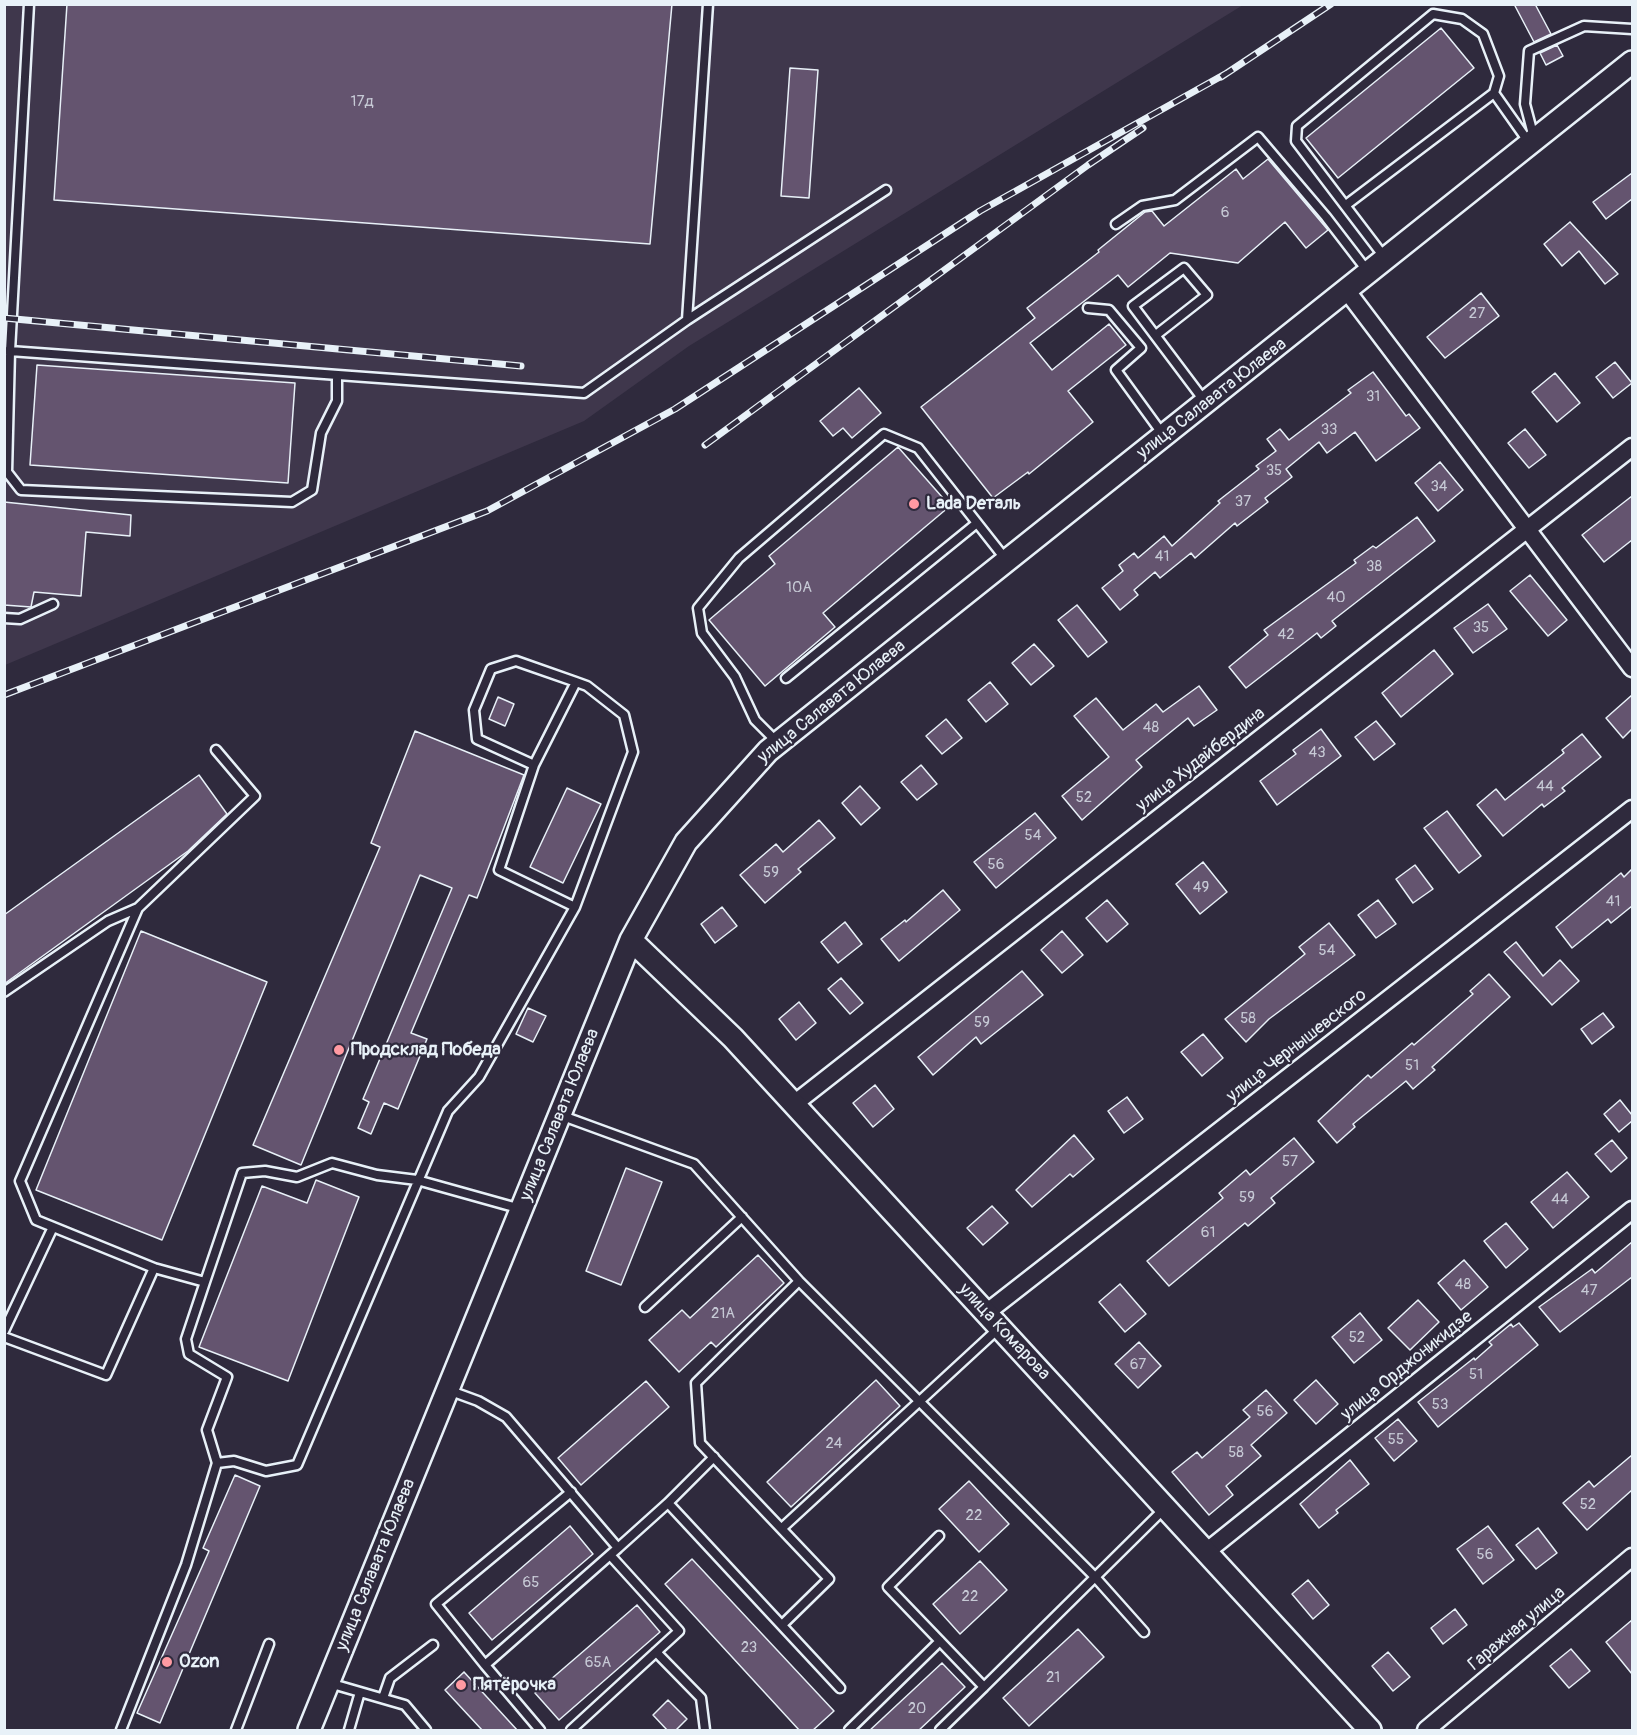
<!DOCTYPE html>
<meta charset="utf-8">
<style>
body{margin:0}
#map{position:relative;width:1637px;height:1735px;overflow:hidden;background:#2f2a3d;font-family:Pangolin,sans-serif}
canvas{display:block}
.frame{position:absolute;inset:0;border:6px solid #e8f1f8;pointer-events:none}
</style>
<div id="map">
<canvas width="1637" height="1735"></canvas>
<div class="frame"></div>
</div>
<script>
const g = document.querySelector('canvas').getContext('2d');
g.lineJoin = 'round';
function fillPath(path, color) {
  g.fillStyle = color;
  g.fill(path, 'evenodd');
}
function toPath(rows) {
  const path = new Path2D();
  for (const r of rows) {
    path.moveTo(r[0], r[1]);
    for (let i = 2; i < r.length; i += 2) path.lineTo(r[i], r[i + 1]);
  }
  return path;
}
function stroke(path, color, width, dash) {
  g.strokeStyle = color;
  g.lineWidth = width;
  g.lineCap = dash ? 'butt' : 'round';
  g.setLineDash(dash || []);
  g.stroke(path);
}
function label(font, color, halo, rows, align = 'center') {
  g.font = font + ' Pangolin,sans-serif';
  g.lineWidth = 4.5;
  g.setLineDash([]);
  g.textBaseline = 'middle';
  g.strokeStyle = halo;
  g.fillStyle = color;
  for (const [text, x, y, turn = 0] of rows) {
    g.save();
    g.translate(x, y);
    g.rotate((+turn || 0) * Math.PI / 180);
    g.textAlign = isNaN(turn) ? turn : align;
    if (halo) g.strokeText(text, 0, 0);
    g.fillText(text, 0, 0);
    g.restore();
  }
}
const built = toPath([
 [5,5,1243,5,689,346,584,421,5,665]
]);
const building = toPath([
 [67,4,672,4,650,244,54,200,67,4],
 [1514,4,1535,4,1551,34,1534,42,1514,4],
 [1441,28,1474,68,1338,178,1306,138,1441,28],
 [1557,45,1563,56,1546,65,1540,53,1557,45],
 [790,68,818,70,809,198,781,196,790,68],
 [1268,159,1328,230,1306,248,1285,222,1238,263,1170,253,1128,287,1118,275,1030,343,1052,370,1109,324,1126,345,1068,391,1093,422,1029,474,1028,472,993,498,921,407,1035,318,1027,308,1099,252,1098,250,1145,212,1152,211,1164,226,1236,169,1243,179,1268,159],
 [1632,173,1632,199,1606,219,1593,202,1632,173],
 [1570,222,1618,274,1605,284,1579,251,1562,266,1544,244,1570,222],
 [1481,293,1499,316,1445,358,1427,337,1481,293],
 [1615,362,1632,383,1613,398,1596,377,1615,362],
 [37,365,295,383,288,483,30,465,37,365],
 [1373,372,1406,416,1409,414,1420,428,1376,461,1355,432,1327,453,1319,442,1286,469,1292,477,1265,498,1268,502,1237,526,1235,523,1195,558,1191,553,1160,578,1155,572,1134,590,1138,595,1120,610,1102,588,1123,571,1119,565,1134,553,1138,558,1164,536,1172,546,1220,503,1218,501,1259,469,1256,466,1276,451,1267,439,1280,429,1289,440,1351,393,1348,390,1373,372],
 [1555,373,1580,403,1557,422,1532,392,1555,373],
 [859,388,881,413,852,438,843,428,833,436,820,421,859,388],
 [1525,429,1546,455,1529,468,1508,443,1525,429],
 [898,447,950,506,823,613,835,627,765,686,709,620,775,564,769,556,898,447],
 [1440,462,1463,490,1438,511,1415,483,1440,462],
 [1632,496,1632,540,1604,562,1582,535,1632,496],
 [4,502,131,515,130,536,86,532,81,596,34,592,31,607,4,605,4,502],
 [1417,517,1435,541,1332,621,1336,626,1321,638,1317,633,1246,688,1229,667,1268,635,1264,630,1356,563,1354,560,1373,546,1376,548,1417,517],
 [1530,575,1567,620,1548,636,1510,591,1530,575],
 [1488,604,1507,629,1473,653,1454,628,1488,604],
 [1077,605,1107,642,1088,657,1058,620,1077,605],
 [1034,644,1054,666,1031,685,1012,663,1034,644],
 [1434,650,1453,674,1401,717,1382,693,1434,650],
 [990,682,1008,704,986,722,968,700,990,682],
 [1199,686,1217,710,1194,726,1188,718,1136,760,1142,767,1082,820,1062,796,1109,757,1074,716,1096,698,1123,730,1156,704,1163,712,1199,686],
 [1632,695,1632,729,1623,738,1606,718,1632,695],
 [498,697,514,704,505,726,489,719,498,697],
 [946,719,962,738,942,754,926,736,946,719],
 [1376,721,1395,744,1374,760,1355,737,1376,721],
 [1321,729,1341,756,1277,805,1260,781,1296,754,1293,750,1321,729],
 [415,731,524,775,477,898,469,895,411,1033,427,1039,398,1109,384,1103,371,1134,358,1128,369,1102,363,1099,452,888,420,875,301,1165,253,1145,380,847,371,843,415,731],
 [1582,734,1601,757,1562,788,1565,791,1544,807,1542,804,1503,836,1477,805,1496,789,1505,800,1564,753,1562,750,1582,734],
 [921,765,937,784,917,800,901,782,921,765],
 [199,775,227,814,188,851,4,984,4,915,199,775],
 [860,786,880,808,861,825,842,803,860,786],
 [567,788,601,804,563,883,530,867,567,788],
 [1447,811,1481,856,1459,873,1424,828,1447,811],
 [1035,813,1056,838,996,888,974,862,1035,813],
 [819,820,835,838,798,869,801,872,765,903,740,875,776,844,783,852,819,820],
 [1203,862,1227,892,1200,914,1176,884,1203,862],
 [1415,865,1433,889,1413,903,1396,879,1415,865],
 [1632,869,1632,906,1611,923,1608,919,1572,948,1556,927,1621,873,1624,877,1632,869],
 [943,890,960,910,899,961,881,939,905,920,906,922,943,890],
 [1107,900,1128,924,1107,942,1086,918,1107,900],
 [1378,900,1396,924,1376,938,1358,915,1378,900],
 [722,907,737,926,715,943,701,924,722,907],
 [845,922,862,944,838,963,821,942,845,922],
 [1329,923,1355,955,1269,1019,1246,1042,1225,1019,1305,954,1299,947,1329,923],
 [141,931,267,982,162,1240,36,1190,141,931],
 [1062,931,1083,955,1062,973,1041,950,1062,931],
 [1516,942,1543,976,1560,960,1579,981,1552,1005,1504,952,1516,942],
 [1022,971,1043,995,981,1044,976,1037,933,1075,918,1057,1022,971],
 [1489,974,1510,997,1432,1067,1435,1070,1413,1089,1406,1081,1353,1124,1355,1127,1337,1143,1318,1121,1368,1075,1371,1078,1412,1043,1414,1045,1473,994,1470,991,1489,974],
 [841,978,863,1003,850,1014,828,989,841,978],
 [799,1002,816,1023,796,1040,779,1019,799,1002],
 [528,1008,546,1016,533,1042,516,1034,528,1008],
 [1603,1013,1614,1027,1592,1044,1581,1029,1603,1013],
 [1203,1034,1223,1058,1202,1076,1181,1052,1203,1034],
 [875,1085,894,1109,873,1127,853,1103,875,1085],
 [1127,1097,1143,1119,1124,1133,1108,1111,1127,1097],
 [1620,1100,1632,1115,1632,1121,1619,1132,1604,1114,1620,1100],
 [1074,1135,1094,1159,1073,1177,1070,1174,1032,1207,1016,1190,1074,1135],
 [1294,1138,1314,1162,1271,1198,1275,1203,1248,1226,1245,1223,1169,1286,1147,1261,1223,1198,1219,1193,1246,1170,1250,1175,1294,1138],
 [1612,1140,1627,1158,1611,1172,1595,1154,1612,1140],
 [626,1168,662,1182,621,1285,586,1271,626,1168],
 [1567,1172,1589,1197,1553,1228,1531,1202,1567,1172],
 [316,1180,359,1197,288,1381,199,1347,262,1186,307,1203,316,1180],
 [992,1206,1008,1223,983,1245,967,1228,992,1206],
 [1506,1223,1528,1249,1506,1268,1484,1241,1506,1223],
 [1632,1242,1632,1277,1560,1332,1539,1307,1592,1269,1595,1273,1632,1242],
 [758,1255,784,1283,716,1347,711,1342,679,1372,649,1340,682,1310,690,1318,758,1255],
 [1464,1260,1488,1287,1461,1310,1438,1283,1464,1260],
 [1120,1284,1146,1314,1125,1332,1099,1302,1120,1284],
 [1418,1300,1439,1322,1410,1350,1388,1328,1418,1300],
 [1360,1313,1382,1340,1354,1363,1332,1337,1360,1313],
 [1519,1323,1538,1345,1438,1427,1418,1402,1474,1358,1475,1360,1492,1345,1489,1342,1511,1324,1513,1327,1519,1323],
 [1139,1342,1161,1366,1138,1388,1115,1364,1139,1342],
 [876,1380,900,1406,791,1507,767,1482,876,1380],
 [1316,1380,1338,1404,1316,1424,1294,1400,1316,1380],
 [646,1381,669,1407,581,1485,558,1458,646,1381],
 [1266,1390,1287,1413,1251,1445,1261,1456,1226,1486,1233,1495,1209,1515,1172,1472,1197,1452,1202,1458,1250,1417,1243,1410,1266,1390],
 [1398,1419,1417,1441,1394,1461,1375,1438,1398,1419],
 [1632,1455,1632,1490,1587,1530,1563,1503,1589,1481,1594,1487,1632,1455],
 [1350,1460,1369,1484,1336,1510,1338,1513,1319,1528,1300,1504,1350,1460],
 [235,1475,260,1486,160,1723,137,1713,209,1551,203,1548,235,1475],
 [969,1481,1009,1524,979,1552,939,1509,969,1481],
 [570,1526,593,1554,492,1640,469,1613,570,1526],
 [1488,1526,1514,1560,1483,1584,1457,1549,1488,1526],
 [1538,1528,1557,1553,1536,1569,1516,1545,1538,1528],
 [692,1559,834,1711,812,1731,800,1731,665,1584,692,1559],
 [980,1561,1007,1590,960,1634,933,1604,980,1561],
 [1308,1580,1329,1605,1313,1619,1292,1594,1308,1580],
 [637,1605,660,1632,559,1720,535,1693,637,1605],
 [1455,1609,1467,1625,1443,1644,1431,1628,1455,1609],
 [1632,1620,1632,1674,1606,1642,1632,1620],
 [1078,1629,1104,1657,1029,1726,1003,1698,1078,1629],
 [1571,1649,1590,1671,1569,1688,1550,1666,1571,1649],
 [1388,1652,1410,1677,1393,1691,1372,1666,1388,1652],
 [942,1663,965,1687,918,1731,869,1731,942,1663],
 [464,1672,518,1731,483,1731,445,1690,464,1672],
 [668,1700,687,1719,675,1731,668,1731,653,1715,668,1700]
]);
const service = toPath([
 [708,4,687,320,886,190],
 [1534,138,1525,104,1529,51,1584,26,1632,29],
 [1346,205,1494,93],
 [1116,224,1142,206,1175,200,1258,137,1326,217,1369,273],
 [1385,258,1296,141,1297,126,1433,14,1462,19,1483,34,1499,76,1494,93,1530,144],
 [1088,308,1109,310,1141,348,1116,370,1164,436],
 [1156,335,1207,295,1184,268,1133,306,1206,403],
 [7,351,10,351,29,4],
 [337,375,337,401,321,433,312,490,292,502,21,490,7,472,10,351,584,393,687,320],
 [4,618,20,619,53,604],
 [786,678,977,523],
 [778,743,755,720,735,677,702,633,698,608,739,558,884,434,918,448,1007,561],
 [216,750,255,796,138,908,20,1181,36,1220,154,1268,205,1282,242,1173,265,1171,297,1177,332,1163,377,1175,417,1180,521,1209],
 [534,765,499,870,575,907],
 [4,992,108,921,138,908],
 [560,1115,694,1164,799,1281,1095,1577,1144,1632],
 [205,1282,186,1339,189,1354,227,1377,207,1430,217,1463],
 [645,1307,742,1217],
 [4,1331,53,1227],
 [4,1337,106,1375,154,1268],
 [448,1390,478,1401,506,1417,618,1548,485,1665,540,1730],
 [668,1503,714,1457],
 [782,1528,999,1328],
 [939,1536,888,1587,984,1687,1165,1508],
 [618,1548,668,1503,840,1688],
 [783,1624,829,1579,700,1443,696,1383,799,1281],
 [656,1652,701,1698,705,1730],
 [485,1665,436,1604,571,1492],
 [329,1683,405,1705,426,1730],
 [383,1698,390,1678,433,1645],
 [121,1730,186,1565,217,1463,234,1461,266,1471,297,1465,448,1111,479,1077,575,907,633,752,624,715,587,686,576,682,516,661,491,669,474,710,477,739,534,765,576,682],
 [236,1730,269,1644],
 [349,1730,360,1692],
 [571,1730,679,1631,610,1555],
 [849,1730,940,1641],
 [940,1730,984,1687]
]);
const minor = toPath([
 [1347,291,1632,668],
 [794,1104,1632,447],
 [986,1313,1632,809],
 [1206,1552,1632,1210],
 [1426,1730,1632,1557]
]);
const tertiary = toPath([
 [631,940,733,1038,1370,1730],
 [309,1730,631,940,686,842,768,751,1632,62]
]);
const rail = toPath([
 [1221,77,1331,4],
 [4,318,521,366],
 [705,445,1088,165,1143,128],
 [4,695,487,511,675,409,980,211,1227,73]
]);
const markers = [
 [914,504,6,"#ff9aa2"],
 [339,1050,6,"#ff9aa2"],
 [167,1662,6,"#ff9aa2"],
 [461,1685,6,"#ff9aa2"]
];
const numberNames = [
 ["17д",362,102],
 ["6",1225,213],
 ["27",1477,314],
 ["31",1373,397],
 ["33",1329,430],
 ["35",1274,471],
 ["34",1439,487],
 ["37",1243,502],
 ["41",1162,557],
 ["38",1374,567],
 ["10А",799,588],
 ["40",1336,598],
 ["35",1481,628],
 ["42",1286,635],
 ["48",1151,728],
 ["43",1317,753],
 ["44",1545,787],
 ["52",1084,798],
 ["54",1033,836],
 ["56",996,865],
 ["59",771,873],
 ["49",1201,888],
 ["41",1613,902],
 ["54",1327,951],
 ["58",1248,1019],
 ["59",982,1023],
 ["51",1412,1066],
 ["57",1290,1162],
 ["59",1247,1198],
 ["44",1560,1200],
 ["61",1208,1233],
 ["48",1463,1285],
 ["47",1589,1291],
 ["21А",723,1314],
 ["52",1357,1338],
 ["67",1138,1365],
 ["51",1476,1375],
 ["53",1440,1405],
 ["56",1265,1412],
 ["55",1396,1440],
 ["24",834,1444],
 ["58",1236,1453],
 ["52",1588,1505],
 ["22",974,1516],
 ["56",1485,1555],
 ["65",531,1583],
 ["22",970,1597],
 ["23",749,1648],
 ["65А",598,1663],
 ["21",1053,1678],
 ["20",917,1709]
];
const streetNames = [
 ["улица Салавата Юлаева",1212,399,-38],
 ["улица Салавата Юлаева",832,702,-39],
 ["улица Худайбердина",1201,760,-38],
 ["улица Чернышевского",1297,1046,-38],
 ["улица Салавата Юлаева",560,1115,-68],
 ["улица Комарова",1004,1332,47],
 ["улица Орджоникидзе",1407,1366,-39],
 ["улица Салавата Юлаева",376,1565,-68],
 ["Гаражная улица",1517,1629,-40]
];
const poiNames = [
 ["Lada Dеталь",926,504],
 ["Продсклад Победа",351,1050],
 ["Ozon",179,1662],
 ["Пятёрочка",473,1685]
];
fillPath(built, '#3f374c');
fillPath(building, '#64546f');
stroke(building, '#e8f1f8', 1.5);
stroke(service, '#e8f1f8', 13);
stroke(minor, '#e8f1f8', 21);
stroke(tertiary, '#e8f1f8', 26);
stroke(service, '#2f2a3d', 8);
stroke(minor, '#2f2a3d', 16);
stroke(tertiary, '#2f2a3d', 21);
stroke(rail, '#e8f1f8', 7);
stroke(rail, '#2f2a3d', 4.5, [14]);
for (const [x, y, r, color] of markers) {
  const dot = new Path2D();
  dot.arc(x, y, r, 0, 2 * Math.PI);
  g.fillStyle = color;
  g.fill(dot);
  stroke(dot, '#2f2a3d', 2);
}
label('15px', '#c7cad6', null, numberNames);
label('18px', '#e8f1f8', '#2f2a3d', streetNames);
label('bold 18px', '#e8f1f8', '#2f2a3d', poiNames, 'left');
</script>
